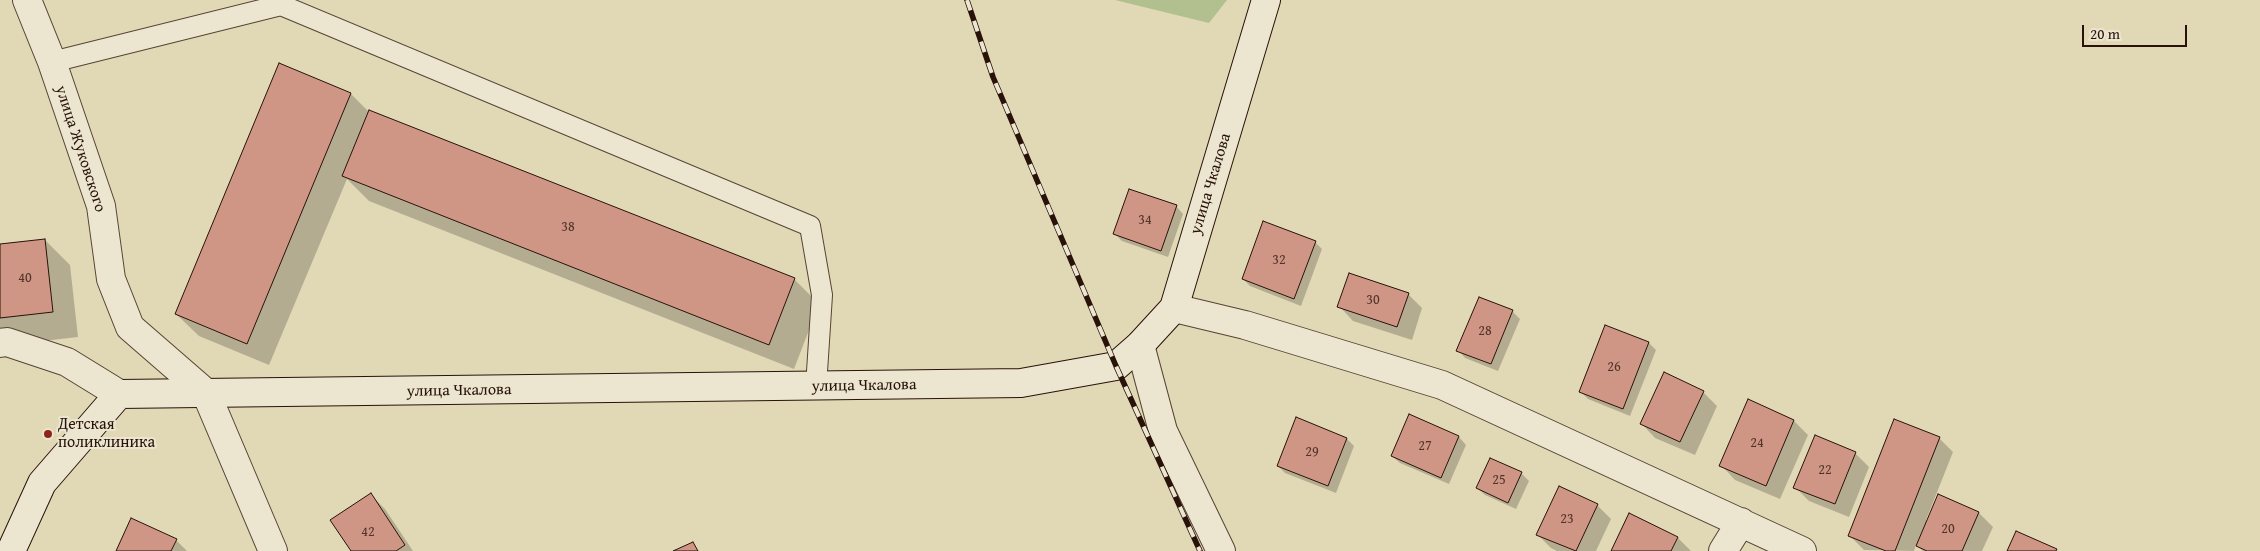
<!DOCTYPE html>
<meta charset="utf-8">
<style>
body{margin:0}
#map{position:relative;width:2260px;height:551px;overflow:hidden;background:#e1d8b6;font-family:"Gentium Book Plus",serif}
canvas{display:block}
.scale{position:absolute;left:2082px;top:25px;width:105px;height:22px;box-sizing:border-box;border:2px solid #281209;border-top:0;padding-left:6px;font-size:15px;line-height:18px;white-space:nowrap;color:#281209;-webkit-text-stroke:4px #ece6d0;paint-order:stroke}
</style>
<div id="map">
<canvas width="2260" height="551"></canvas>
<div class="scale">20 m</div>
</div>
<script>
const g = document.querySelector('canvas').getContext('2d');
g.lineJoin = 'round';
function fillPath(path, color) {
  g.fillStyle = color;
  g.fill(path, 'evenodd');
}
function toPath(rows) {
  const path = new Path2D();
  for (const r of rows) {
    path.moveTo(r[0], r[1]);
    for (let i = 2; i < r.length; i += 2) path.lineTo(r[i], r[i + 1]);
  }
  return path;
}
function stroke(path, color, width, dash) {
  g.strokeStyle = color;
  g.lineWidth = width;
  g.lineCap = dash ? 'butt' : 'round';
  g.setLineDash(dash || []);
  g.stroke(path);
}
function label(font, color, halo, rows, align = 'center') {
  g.font = font + ' "Gentium Book Plus",serif';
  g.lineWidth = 4;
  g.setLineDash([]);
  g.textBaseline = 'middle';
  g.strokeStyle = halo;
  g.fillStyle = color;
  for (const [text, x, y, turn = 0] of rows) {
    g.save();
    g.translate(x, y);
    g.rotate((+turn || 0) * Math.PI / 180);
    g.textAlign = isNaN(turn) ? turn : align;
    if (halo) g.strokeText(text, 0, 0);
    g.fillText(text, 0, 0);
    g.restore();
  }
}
const green = toPath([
 [1115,0,1227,0,1209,23]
]);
const shadow = toPath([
 [280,65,351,94,369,112,794,279,819,304,794,369,369,201,347,179,269,365,199,336,176,314],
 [1176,206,1183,214,1168,257,1122,241,1115,234],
 [45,240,70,265,78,337,0,346,0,245],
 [1315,242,1322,249,1301,306,1250,286,1243,279],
 [1408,294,1422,308,1412,340,1353,321,1339,306],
 [1512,311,1520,319,1498,371,1465,358,1458,350],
 [1649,343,1656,350,1630,416,1588,399,1581,392],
 [1703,392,1717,406,1695,455,1655,438,1641,423],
 [1410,416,1459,437,1466,445,1449,484,1400,463,1392,456],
 [1297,419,1347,439,1354,446,1336,493,1285,473,1278,466],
 [1794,421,1808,435,1780,499,1735,480,1721,465],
 [1939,438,1953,452,1926,520,1979,513,1993,527,1982,551,1923,551,1916,545,1914,551,1864,550,1850,536],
 [1855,453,1869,467,1849,517,1809,501,1795,487],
 [1521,473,1529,481,1516,509,1485,495,1477,488],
 [371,495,385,509,413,551,352,551],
 [1597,505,1611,519,1596,551,1557,551,1551,548,1537,534],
 [1678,538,1691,551,1613,551],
 [176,540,187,551,117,551]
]);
const building = toPath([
 [279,63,351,93,247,344,175,314,279,63],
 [369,110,795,278,769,345,342,176,369,110],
 [1129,189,1177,205,1161,251,1113,234,1129,189],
 [1263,221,1316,241,1294,299,1242,279,1263,221],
 [45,239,53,312,0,318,0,244,45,239],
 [1349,273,1409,293,1397,327,1337,307,1349,273],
 [1479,297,1513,310,1491,364,1456,351,1479,297],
 [1605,325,1649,342,1623,409,1579,392,1605,325],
 [1664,372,1704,391,1680,442,1640,424,1664,372],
 [1748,399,1794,420,1766,486,1719,466,1748,399],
 [1409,414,1459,436,1441,478,1391,456,1409,414],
 [1296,417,1347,438,1328,486,1277,466,1296,417],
 [1894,419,1940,437,1895,551,1886,551,1848,536,1894,419],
 [1815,435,1856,452,1835,504,1793,488,1815,435],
 [1490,458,1522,472,1508,503,1476,488,1490,458],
 [1559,486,1598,504,1576,551,1536,535,1559,486],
 [371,493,405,545,396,551,351,551,330,520,371,493],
 [1938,494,1979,512,1962,551,1927,551,1916,546,1938,494],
 [1629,513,1678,537,1671,551,1611,551,1629,513],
 [131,518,177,539,171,551,116,551,131,518],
 [2016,531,2057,549,2056,551,2007,551,2016,531],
 [693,542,698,551,673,551,693,542]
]);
const lane = toPath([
 [52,62,281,5,810,226,822,295,816,387]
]);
const street = toPath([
 [27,0,52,62,101,206,111,279,130,327,206,393,273,551],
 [1174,308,1245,325,1442,385,1802,551],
 [0,343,7,342,67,362,119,394],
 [1140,345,1163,431,1221,551],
 [1723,551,1741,522]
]);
const secondary = toPath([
 [11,551,42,483,119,394,1021,383,1116,366,1140,345,1174,308,1266,0]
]);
const rail = toPath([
 [967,0,993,77,1116,366,1200,551]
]);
const markers = [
 [48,434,5,"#8f2418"]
];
const numberNames = [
 ["34",1145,220],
 ["38",568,227],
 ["32",1279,260],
 ["40",25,278],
 ["30",1373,300],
 ["28",1485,331],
 ["26",1614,367],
 ["24",1757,443],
 ["27",1425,446],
 ["29",1312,452],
 ["22",1825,470],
 ["25",1499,480],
 ["23",1567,519],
 ["20",1948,529],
 ["42",368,532]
];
const streetNames = [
 ["улица Жуковского",80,149,72],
 ["улица Чкалова",1211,184,-73],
 ["улица Чкалова",864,386,-1],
 ["улица Чкалова",459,391,-1]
];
const poiNames = [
 ["Детская",58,425],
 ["поликлиника",58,443]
];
fillPath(green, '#b2bf8e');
fillPath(shadow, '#0003');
fillPath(building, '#cf9686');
stroke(building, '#281209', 1);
stroke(lane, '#564434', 22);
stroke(street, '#564434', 30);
stroke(secondary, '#281209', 30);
stroke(lane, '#ece6d0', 20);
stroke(street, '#ece6d0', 28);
stroke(secondary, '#ece6d0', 28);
stroke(rail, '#281209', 5.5);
stroke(rail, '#ece6d0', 4, [11]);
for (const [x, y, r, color] of markers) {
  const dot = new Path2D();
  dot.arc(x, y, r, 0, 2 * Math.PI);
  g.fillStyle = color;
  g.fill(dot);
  stroke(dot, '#ece6d0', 2);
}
label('14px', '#523328', null, numberNames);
label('16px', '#281209', '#ece6d0', streetNames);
label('16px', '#281209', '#ece6d0', poiNames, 'left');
</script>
